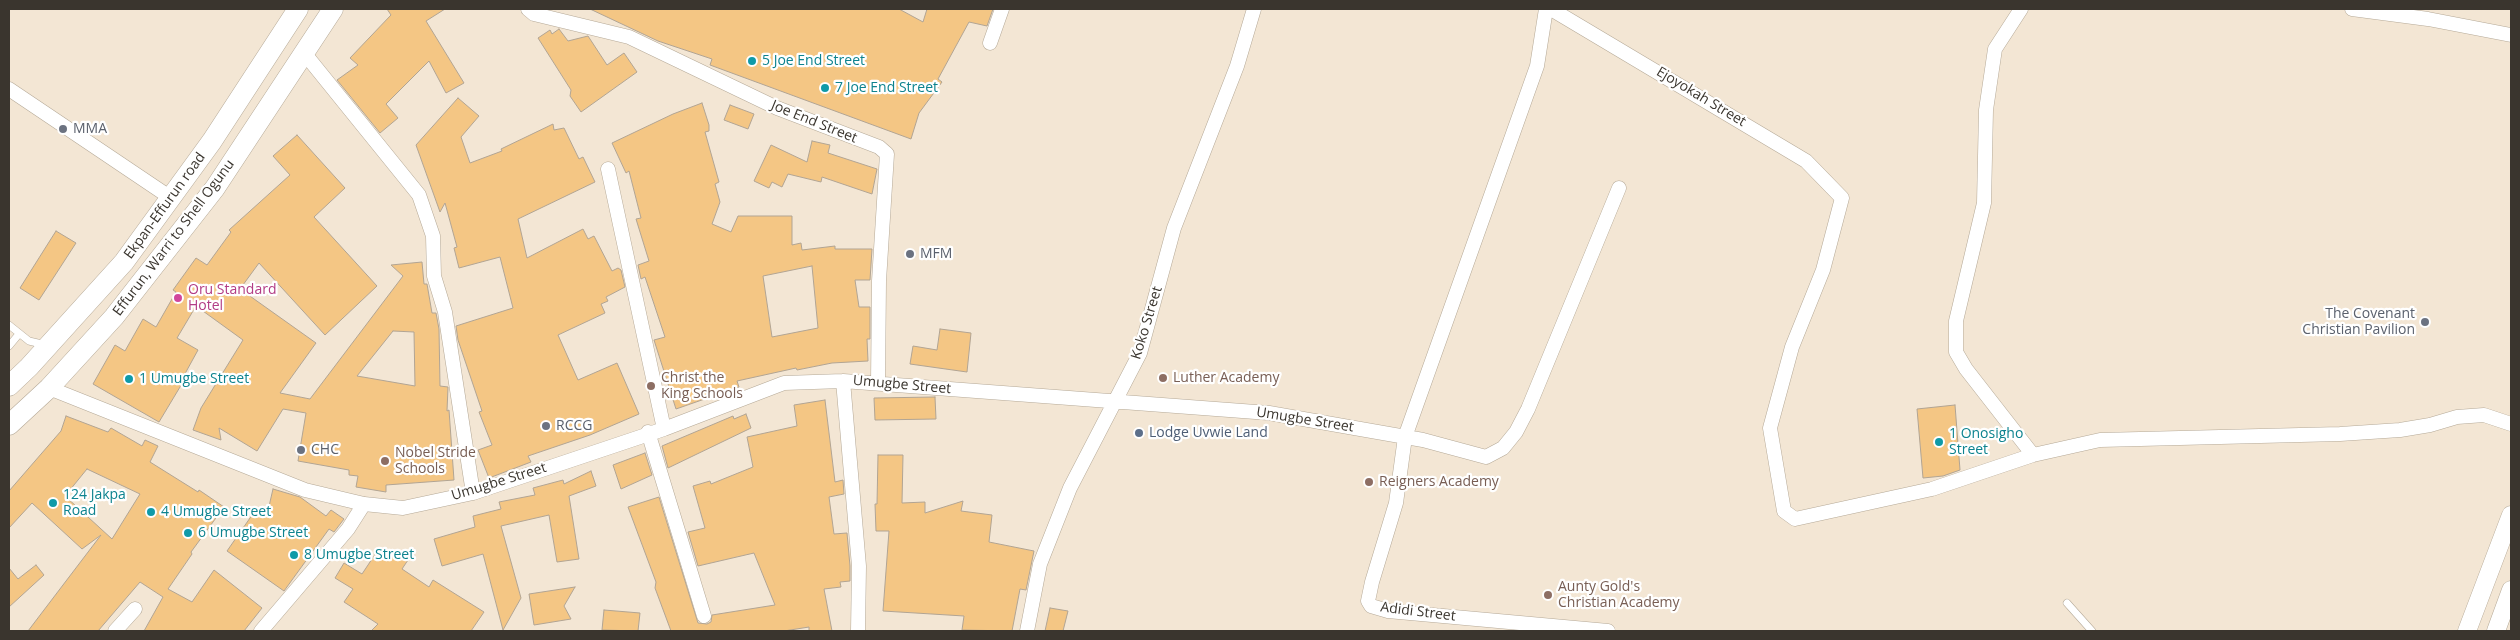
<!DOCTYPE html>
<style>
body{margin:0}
#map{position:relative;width:2520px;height:640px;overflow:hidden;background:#f3e6d4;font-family:"Open Sans",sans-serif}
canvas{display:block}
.frame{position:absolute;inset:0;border:10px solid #3a352e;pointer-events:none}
</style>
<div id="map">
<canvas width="2520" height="640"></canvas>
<div class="frame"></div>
</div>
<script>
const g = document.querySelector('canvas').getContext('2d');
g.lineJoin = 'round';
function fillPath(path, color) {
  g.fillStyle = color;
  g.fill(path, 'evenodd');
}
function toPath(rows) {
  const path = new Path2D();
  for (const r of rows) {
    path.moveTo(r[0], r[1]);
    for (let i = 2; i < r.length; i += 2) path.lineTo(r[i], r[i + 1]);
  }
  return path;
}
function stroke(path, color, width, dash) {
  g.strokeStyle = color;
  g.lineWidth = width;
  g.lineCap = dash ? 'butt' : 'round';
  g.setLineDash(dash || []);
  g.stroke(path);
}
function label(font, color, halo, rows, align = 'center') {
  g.font = font + ' "Open Sans",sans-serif';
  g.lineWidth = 4.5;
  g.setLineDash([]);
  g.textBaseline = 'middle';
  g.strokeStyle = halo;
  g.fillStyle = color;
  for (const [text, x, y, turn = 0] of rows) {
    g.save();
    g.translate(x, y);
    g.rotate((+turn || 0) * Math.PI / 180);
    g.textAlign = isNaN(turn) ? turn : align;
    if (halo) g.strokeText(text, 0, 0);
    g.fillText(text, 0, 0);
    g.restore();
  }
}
const building = toPath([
 [387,9,445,9,426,21,464,83,446,93,429,61,386,104,398,118,380,133,337,80,358,65,350,58,391,15,387,9],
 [590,9,899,9,923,22,927,9,993,9,987,26,969,22,938,79,942,82,919,113,911,139,710,65,712,59,658,41,590,9],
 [559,29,568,41,588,36,607,65,624,53,637,72,581,112,570,96,571,90,538,38,550,30,552,34,559,29],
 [458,98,479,116,461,137,470,163,502,151,501,149,553,124,554,130,564,128,579,159,583,157,595,182,518,219,527,258,583,229,588,239,594,236,612,271,618,268,621,270,625,287,606,297,608,301,601,304,605,313,558,335,578,380,617,363,639,414,590,435,528,456,531,462,489,478,478,450,492,445,479,412,482,411,458,340,456,326,513,308,500,257,459,268,454,248,457,247,445,203,440,212,416,145,458,98],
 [702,103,709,125,709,131,705,132,719,182,715,184,720,202,712,224,731,232,738,216,792,216,792,245,801,243,802,250,835,246,835,249,872,249,870,280,855,280,859,307,870,307,870,339,867,339,868,361,832,363,797,370,796,368,737,381,739,387,676,409,654,340,665,337,645,277,641,279,638,265,649,261,636,219,641,218,629,171,626,173,612,143,673,114,702,103],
 [812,266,818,328,772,337,763,276,812,266],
 [730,105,754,114,748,129,724,120,730,105],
 [297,135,345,188,314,217,377,286,325,335,259,263,240,289,316,343,280,393,310,399,403,276,391,265,422,262,424,284,427,284,432,313,436,313,439,329,440,386,448,387,447,411,449,410,454,480,386,485,386,492,356,487,358,476,349,475,349,470,298,461,306,413,283,409,257,451,219,428,221,440,193,430,201,408,243,340,196,306,177,338,198,350,181,381,183,382,159,422,93,384,115,345,125,351,143,319,156,327,176,292,173,290,196,258,207,265,231,232,229,230,290,175,273,156,297,135],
 [393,331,414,332,415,386,357,376,393,331],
 [812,141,830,145,828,153,877,169,872,194,822,177,821,182,788,174,782,187,772,182,769,188,754,181,771,145,807,162,812,141],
 [56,231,76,243,39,300,20,288,56,231],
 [940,329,971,333,967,372,910,364,913,346,937,350,940,329],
 [935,397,936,419,875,420,874,398,935,397],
 [825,400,835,482,843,480,844,494,829,497,834,534,847,533,850,566,850,581,840,582,841,587,824,589,832,631,809,631,809,627,784,631,671,631,655,588,656,582,628,507,659,497,698,623,707,624,711,622,712,615,775,605,754,553,698,566,688,532,705,528,693,486,710,481,711,484,753,467,747,437,797,426,794,405,825,400],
 [1955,405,1960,470,1943,476,1923,478,1917,409,1955,405],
 [746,414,751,428,668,468,662,446,733,416,734,419,746,414],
 [66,416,108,432,111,428,142,446,145,440,158,446,150,462,198,492,199,490,224,507,191,552,192,554,168,589,192,602,214,570,262,608,244,631,144,631,163,597,140,582,98,631,28,631,101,535,82,549,32,503,9,528,9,491,61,431,66,416],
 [87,469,140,494,112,539,65,496,87,469],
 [645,453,652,475,621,489,613,465,645,453],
 [878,455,903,455,902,503,925,502,925,513,963,501,961,511,992,515,989,542,1034,551,1026,590,1020,589,1012,631,962,630,964,616,883,611,889,531,876,531,875,504,877,504,878,455],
 [591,471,596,486,569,496,579,559,557,562,549,515,501,526,521,598,503,630,483,554,442,566,434,539,475,527,473,516,501,509,499,502,535,495,533,488,563,480,564,484,591,471],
 [273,489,300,497,326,516,331,510,344,519,334,532,329,529,284,591,227,551,257,508,267,515,273,489],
 [395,551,408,560,402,569,429,587,433,580,484,612,471,631,371,631,378,624,344,602,353,589,335,578,344,563,362,574,376,553,388,561,395,551],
 [36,565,44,575,9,607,9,568,18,579,36,565],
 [575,587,564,606,571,619,534,625,529,594,575,587],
 [1050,608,1068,611,1063,631,1045,631,1050,608],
 [604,610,640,613,638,631,602,630,604,610]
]);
const service = toPath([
 [9,325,29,341,46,345],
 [9,346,19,334],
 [2067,603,2092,631]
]);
const minor = toPath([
 [528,9,534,14,629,37,777,108,879,147,887,154,879,281,878,383],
 [1546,9,1537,66,1405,437,1396,503,1372,582,1368,601,1371,606,1388,611,1608,631],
 [1551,9,1806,161,1842,198,1823,270,1792,347,1770,428,1784,511,1795,519,1932,489,2033,455,2100,440,2340,434,2400,430,2430,425,2457,417,2484,415,2511,424],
 [2021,9,1995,49,1986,110,1984,203,1956,321,1956,352,1966,369,2033,455],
 [2352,9,2428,19,2511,35],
 [990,43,1002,9],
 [305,54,419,195,433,236,434,276,445,312,473,493],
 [9,89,171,198],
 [608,169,664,429],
 [843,381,859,566,858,631],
 [49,388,305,490,364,504,403,508,473,493,664,429,784,383,843,381,1269,413,1423,440,1486,457,1503,448,1516,432,1528,409,1619,188],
 [648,432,704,616],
 [115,631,135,609],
 [261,631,348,529,364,504],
 [1027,631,1040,564,1070,488,1140,353,1174,228,1237,66,1254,9]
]);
const tertiary = toPath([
 [2467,631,2511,515],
 [2496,631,2511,590]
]);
const secondary = toPath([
 [9,386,29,367,124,262,212,141,298,9],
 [9,425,49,388,114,317,215,188,333,9]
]);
const markers = [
 [752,61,5,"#0f9aa8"],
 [825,88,5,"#0f9aa8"],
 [63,129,5,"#6b7280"],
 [910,254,5,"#6b7280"],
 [178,298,5,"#d1479c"],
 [2425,322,5,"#6b7280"],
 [1163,378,5,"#8d6e63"],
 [129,379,5,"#0f9aa8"],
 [651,386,5,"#8d6e63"],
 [546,426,5,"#6b7280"],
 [1139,433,5,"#5c6f8a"],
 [1939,442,5,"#0f9aa8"],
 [301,450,5,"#6b7280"],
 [385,461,5,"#8d6e63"],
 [1369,482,5,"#8d6e63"],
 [53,503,5,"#0f9aa8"],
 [151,512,5,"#0f9aa8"],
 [188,533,5,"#0f9aa8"],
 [294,555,5,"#0f9aa8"],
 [1548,595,5,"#8d6e63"]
];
const cultureNames = [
 ["5 Joe End Street",762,61],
 ["7 Joe End Street",835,88],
 ["1 Umugbe Street",139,379],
 ["1 Onosigho",1949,434],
 ["Street",1949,450],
 ["124 Jakpa",63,495],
 ["Road",63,511],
 ["4 Umugbe Street",161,512],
 ["6 Umugbe Street",198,533],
 ["8 Umugbe Street",304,555]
];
const streetNames = [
 ["Ejoyokah Street",1701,97,31],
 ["Joe End Street",814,122,22],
 ["Ekpan-Effurun road",165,206,-54],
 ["Effurun, Warri to Shell Ogunu",174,238,-53],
 ["Koko Street",1147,323,-73],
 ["Umugbe Street",902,385,5],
 ["Umugbe Street",1305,420,9],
 ["Umugbe Street",499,482,-17],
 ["Adidi Street",1418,612,7]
];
const worshipNames = [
 ["MMA",73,129],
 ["MFM",920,254],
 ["The Covenant",2415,314,"right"],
 ["Christian Pavilion",2415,330,"right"],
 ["RCCG",556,426],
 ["CHC",311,450]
];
const hotelNames = [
 ["Oru Standard",188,290],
 ["Hotel",188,306]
];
const educationNames = [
 ["Christ the",661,378],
 ["King Schools",661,394],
 ["Luther Academy",1173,378],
 ["Nobel Stride",395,453],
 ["Schools",395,469],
 ["Reigners Academy",1379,482],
 ["Aunty Gold's",1558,587],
 ["Christian Academy",1558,603]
];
const serviceNames = [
 ["Lodge Uvwie Land",1149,433]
];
fillPath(building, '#f4c684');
stroke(building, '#b1a493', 1);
stroke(service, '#b5a997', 8);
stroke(minor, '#b5a997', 15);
stroke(tertiary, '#b5a997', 19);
stroke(secondary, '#b5a997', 21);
stroke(service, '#fff', 7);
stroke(minor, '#fff', 14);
stroke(tertiary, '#fff', 18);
stroke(secondary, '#fff', 20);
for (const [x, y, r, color] of markers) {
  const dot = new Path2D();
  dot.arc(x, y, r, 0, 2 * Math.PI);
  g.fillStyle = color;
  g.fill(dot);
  stroke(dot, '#fff', 2);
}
label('14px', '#0d838f', '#fff', cultureNames, 'left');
label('14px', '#3a352e', '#fff', streetNames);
label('14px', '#5b616d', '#fff', worshipNames, 'left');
label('14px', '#b23c85', '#fff', hotelNames, 'left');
label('14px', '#785e54', '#fff', educationNames, 'left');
label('14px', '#4e5e75', '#fff', serviceNames, 'left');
</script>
